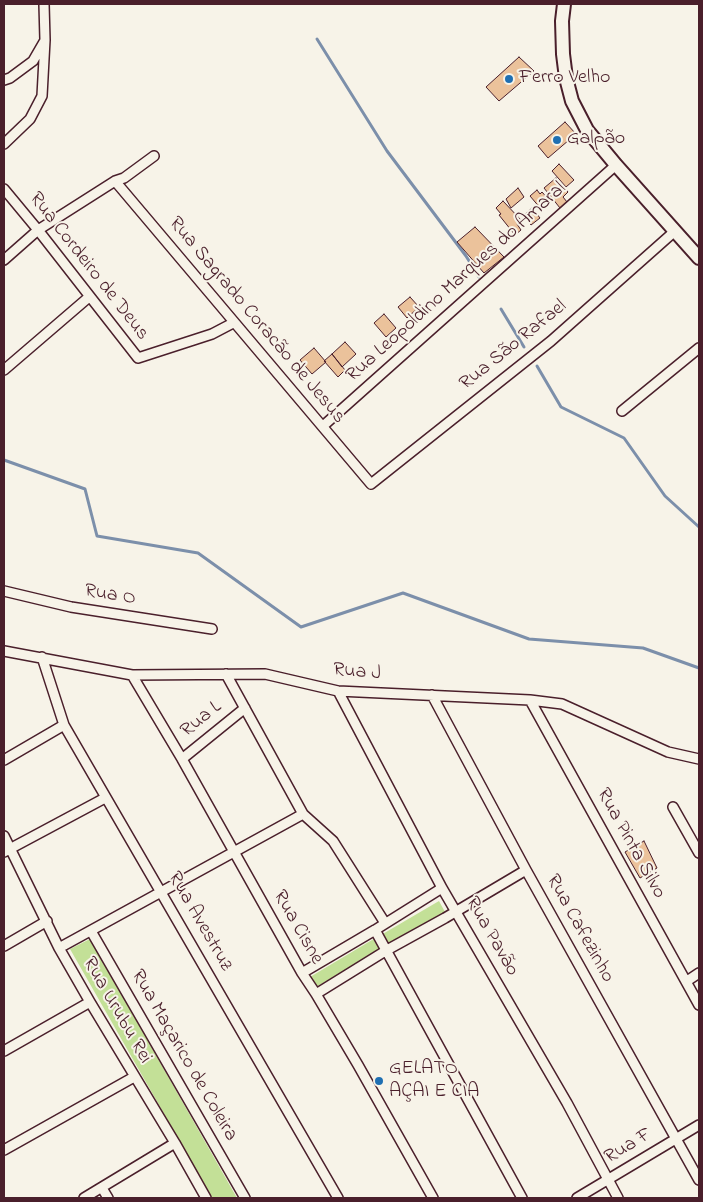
<!DOCTYPE html>
<meta charset="utf-8">
<style>
body{margin:0}
#map{position:relative;width:703px;height:1202px;overflow:hidden;background:#f7f3e8;font-family:"Indie Flower",sans-serif}
canvas{display:block}
.frame{position:absolute;inset:0;border:5px solid #4a1f2b;pointer-events:none}
</style>
<div id="map">
<canvas width="703" height="1202"></canvas>
<div class="frame"></div>
</div>
<script>
const g = document.querySelector('canvas').getContext('2d');
g.lineJoin = 'round';
function fillPath(path, color) {
  g.fillStyle = color;
  g.fill(path, 'evenodd');
}
function toPath(rows) {
  const path = new Path2D();
  for (const r of rows) {
    path.moveTo(r[0], r[1]);
    for (let i = 2; i < r.length; i += 2) path.lineTo(r[i], r[i + 1]);
  }
  return path;
}
function stroke(path, color, width, dash) {
  g.strokeStyle = color;
  g.lineWidth = width;
  g.lineCap = dash ? 'butt' : 'round';
  g.setLineDash(dash || []);
  g.stroke(path);
}
function label(font, color, halo, rows, align = 'center') {
  g.font = font + ' "Indie Flower",sans-serif';
  g.lineWidth = 4;
  g.setLineDash([]);
  g.textBaseline = 'middle';
  g.strokeStyle = halo;
  g.fillStyle = color;
  for (const [text, x, y, turn = 0] of rows) {
    g.save();
    g.translate(x, y);
    g.rotate((+turn || 0) * Math.PI / 180);
    g.textAlign = isNaN(turn) ? turn : align;
    if (halo) g.strokeText(text, 0, 0);
    g.fillText(text, 0, 0);
    g.restore();
  }
}
const green = toPath([
 [439,901,445,912,388,946,381,935],
 [377,937,383,948,316,987,310,977],
 [90,939,237,1198,212,1198,70,949]
]);
const stream = toPath([
 [317,39,387,151,466,256,479,277],
 [501,309,524,347],
 [537,366,561,407,624,438,665,496,699,527],
 [4,460,85,489,97,536,198,553,301,627,403,593,529,639,643,648,699,668]
]);
const building = toPath([
 [519,57,534,71,499,101,486,87,519,57],
 [565,122,576,134,548,158,538,146,565,122],
 [559,164,574,180,566,187,552,171,559,164],
 [556,178,568,192,563,197,567,202,560,208,544,188,556,178],
 [518,188,524,197,511,208,506,199,518,188],
 [537,190,540,194,542,192,550,201,541,209,530,196,537,190],
 [503,201,521,220,517,224,521,230,515,235,499,215,501,214,496,208,503,201],
 [532,208,540,218,531,225,524,215,532,208],
 [475,227,504,257,484,273,457,242,475,227],
 [410,297,419,307,407,318,398,307,410,297],
 [384,314,396,328,386,337,374,323,384,314],
 [345,342,356,354,342,367,332,354,345,342],
 [314,348,326,362,312,374,300,360,314,348],
 [332,354,345,370,338,377,324,361,332,354],
 [644,841,657,868,640,878,625,852,644,841]
]);
const street = toPath([
 [4,80,10,78,33,61,44,42],
 [4,144,30,119,42,96,45,40,44,4],
 [115,181,371,484,551,341,675,231],
 [4,189,38,230,138,358,212,334,233,323],
 [4,260,38,230,115,181,124,178,154,156],
 [4,370,89,297],
 [622,411,699,348],
 [323,426,616,165],
 [4,591,71,607,212,629],
 [4,651,132,675,265,674,338,691,530,700,562,704,668,752,699,759],
 [42,657,64,725,338,1198],
 [226,674,303,814,333,841,385,923],
 [132,675,182,759,302,973,316,994,358,1065,433,1198],
 [338,691,442,888,567,1103,618,1198],
 [432,695,526,870,699,1180],
 [530,700,699,1005],
 [182,759,245,708],
 [4,760,64,725],
 [673,807,699,853],
 [4,836,59,948,90,1002,175,1143,206,1198],
 [4,852,105,798],
 [375,930,522,1198],
 [91,931,245,1198],
 [4,946,47,921],
 [59,948,303,814],
 [302,973,375,930,442,888],
 [687,981,699,973],
 [316,994,387,950,445,918,526,870],
 [4,1051,90,1002],
 [4,1150,134,1077],
 [102,1188,108,1198],
 [84,1198,175,1143],
 [577,1198,699,1125]
]);
const secondary = toPath([
 [564,4,562,21,563,54,566,78,572,101,587,130,616,165,699,258]
]);
const markers = [
 [509,79,5,"#1f6fb2"],
 [557,140,5,"#1f6fb2"],
 [379,1081,5,"#1f6fb2"]
];
const poiNames = [
 ["Ferro Velho",519,79],
 ["Galpão",567,140],
 ["GELATO",389,1070],
 ["AÇAI E CIA",389,1093]
];
const streetNames = [
 ["Rua Cordeiro de Deus",88,267,52],
 ["Rua Leopoldino Marques do Amaral",457,283,-42],
 ["Rua Sagrado Coracão de Jesus",256,321,50],
 ["Rua São Rafael",514,346,-39],
 ["Rua O",110,596,9],
 ["Rua J",357,673,5],
 ["Rua L",202,720,-39],
 ["Rua Pinta Silvo",630,844,61],
 ["Rua Avestruz",199,922,60],
 ["Rua Cisne",297,928,60],
 ["Rua Cafezinho",579,929,61],
 ["Rua Pavão",491,937,60],
 ["Rua Urubu Rei",116,1011,60],
 ["Rua Maçarico de Coleira",183,1056,60],
 ["Rua F",629,1147,-31]
];
fillPath(green, '#c3e097');
stroke(stream, '#7c8faa', 3);
fillPath(building, '#ebc29b');
stroke(building, '#4a1f2b', 1);
stroke(street, '#4a1f2b', 12);
stroke(secondary, '#4a1f2b', 16);
stroke(street, '#f7f3e8', 9);
stroke(secondary, '#f7f3e8', 12);
for (const [x, y, r, color] of markers) {
  const dot = new Path2D();
  dot.arc(x, y, r, 0, 2 * Math.PI);
  g.fillStyle = color;
  g.fill(dot);
  stroke(dot, '#f7f3e8', 2);
}
label('20px', '#4a1f2b', '#f7f3e8', poiNames, 'left');
label('20px', '#4a1f2b', '#f7f3e8', streetNames);
</script>
